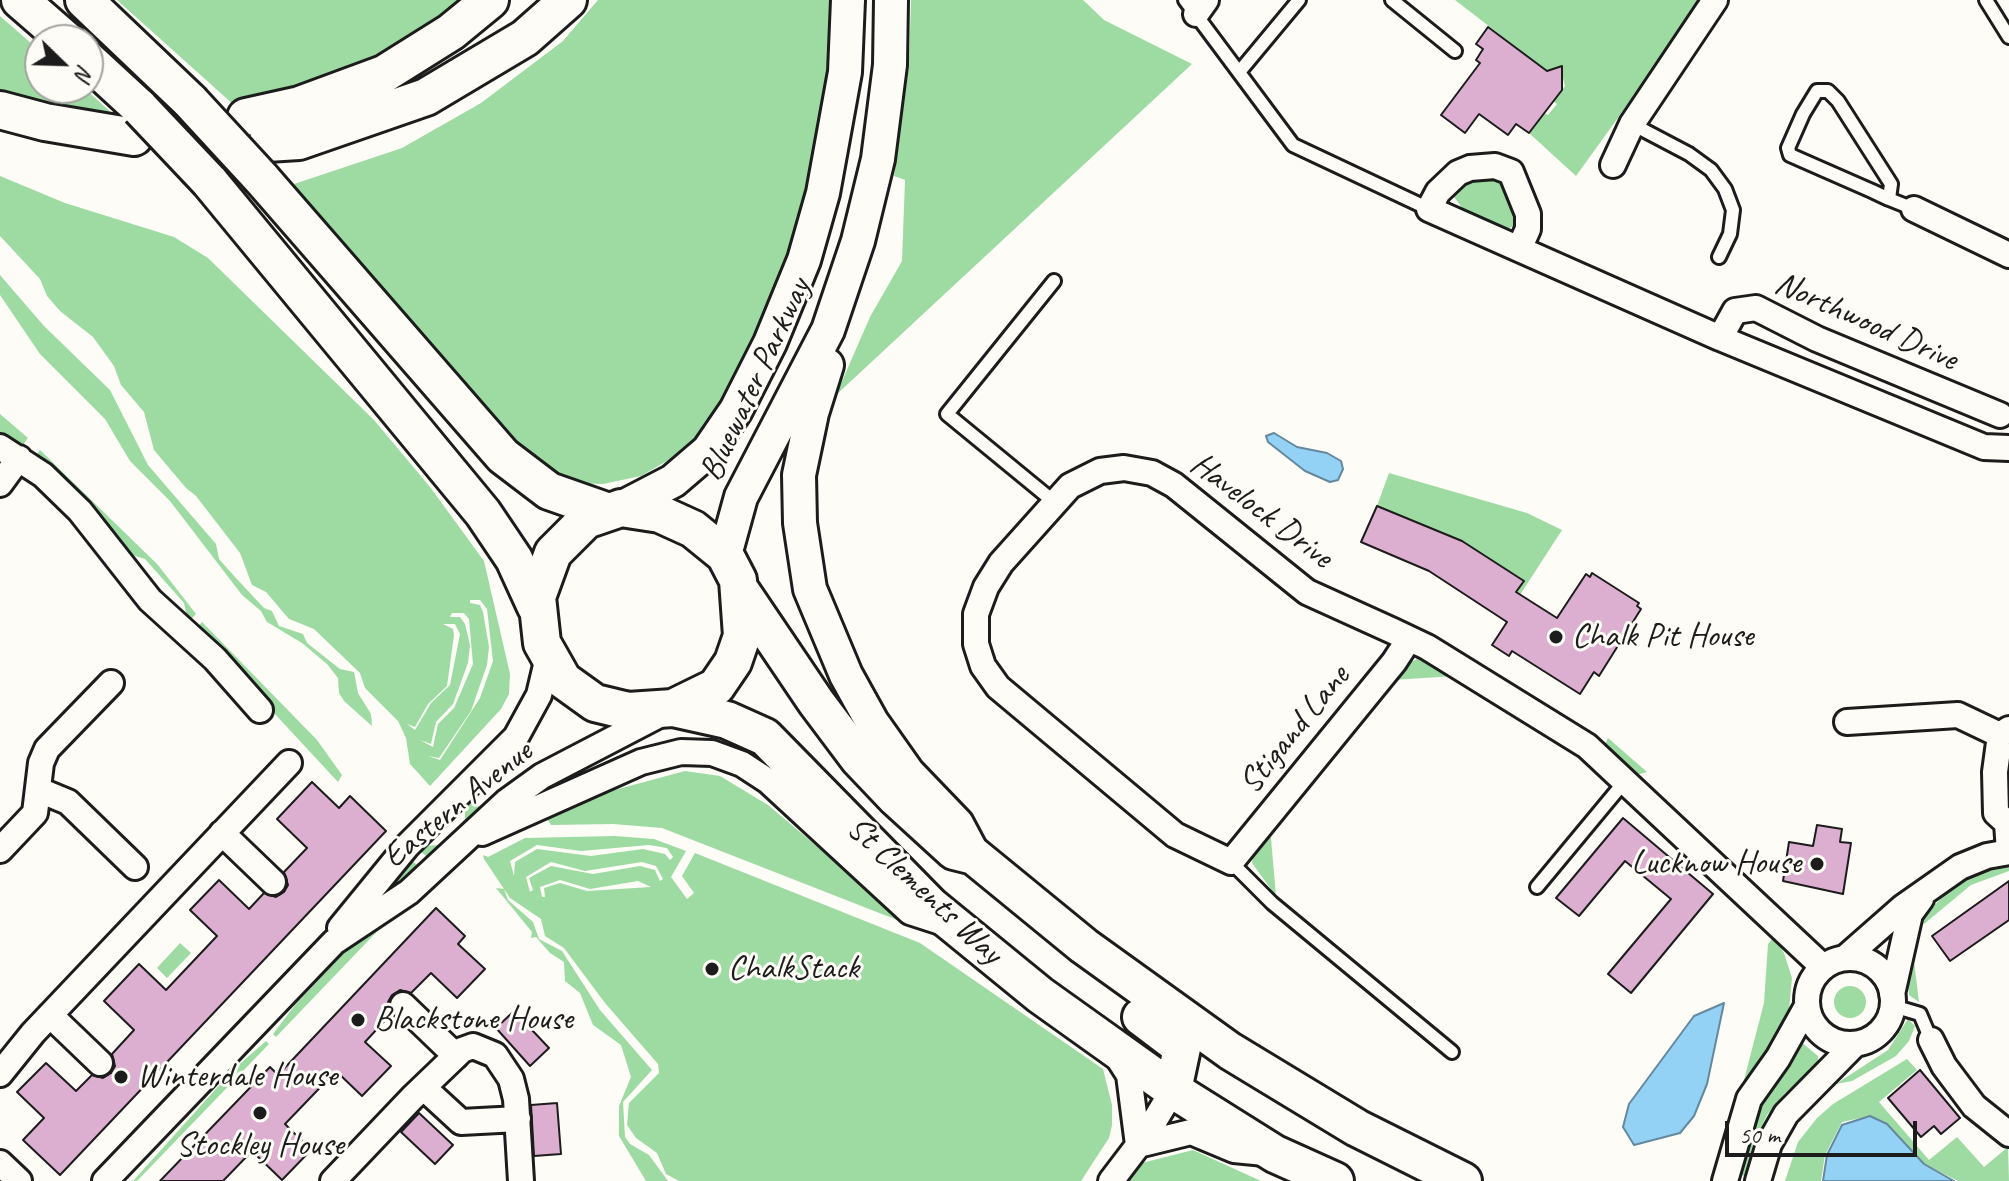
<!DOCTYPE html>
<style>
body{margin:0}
#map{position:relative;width:2009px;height:1181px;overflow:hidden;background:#fdfcf7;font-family:Caveat,sans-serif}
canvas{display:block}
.north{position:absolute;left:24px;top:24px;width:80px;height:80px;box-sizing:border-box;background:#fdfcf7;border:2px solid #a3a29f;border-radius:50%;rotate:113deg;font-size:22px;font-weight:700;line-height:32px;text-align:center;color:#1c1c1c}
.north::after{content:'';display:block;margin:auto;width:28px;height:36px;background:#1c1c1c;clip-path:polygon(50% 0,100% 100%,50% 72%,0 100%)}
.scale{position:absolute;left:1725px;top:1121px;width:192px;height:36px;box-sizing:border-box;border:4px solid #1c1c1c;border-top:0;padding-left:10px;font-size:24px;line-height:28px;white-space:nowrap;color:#1c1c1c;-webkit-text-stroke:6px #fdfcf7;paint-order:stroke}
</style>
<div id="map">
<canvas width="2009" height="1181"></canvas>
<div class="north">N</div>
<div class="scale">50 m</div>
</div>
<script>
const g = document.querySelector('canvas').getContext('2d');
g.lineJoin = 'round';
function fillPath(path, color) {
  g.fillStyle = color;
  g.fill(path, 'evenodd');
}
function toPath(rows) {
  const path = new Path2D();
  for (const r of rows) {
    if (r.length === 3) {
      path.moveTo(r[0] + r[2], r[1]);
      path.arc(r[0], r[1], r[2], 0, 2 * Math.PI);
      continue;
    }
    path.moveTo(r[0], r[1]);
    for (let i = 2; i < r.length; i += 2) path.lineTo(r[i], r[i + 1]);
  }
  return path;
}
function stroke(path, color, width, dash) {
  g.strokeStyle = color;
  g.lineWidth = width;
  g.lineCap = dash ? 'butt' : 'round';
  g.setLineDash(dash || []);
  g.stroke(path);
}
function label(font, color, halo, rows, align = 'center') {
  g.font = font + ' Caveat,sans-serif';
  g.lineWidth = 6;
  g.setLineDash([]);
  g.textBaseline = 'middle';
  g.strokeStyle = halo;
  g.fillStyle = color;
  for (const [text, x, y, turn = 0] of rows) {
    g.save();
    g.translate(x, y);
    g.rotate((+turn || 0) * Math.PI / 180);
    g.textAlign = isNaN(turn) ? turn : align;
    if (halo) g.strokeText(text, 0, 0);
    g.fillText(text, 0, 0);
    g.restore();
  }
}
const green = toPath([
 [117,0,469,0,333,86,235,106],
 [598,0,834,0,829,66,816,154,797,231,746,361,700,435,672,458,641,476,603,484,569,483,536,463,502,434,288,186,402,148,481,103,563,41],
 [911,0,1083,0,1104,20,1192,64,836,395,870,317,902,261,905,180,894,176,909,66],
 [1455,0,1703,0,1576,176,1529,133,1544,113,1548,115,1557,104,1553,101,1565,86,1562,74,1554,69,1547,71],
 [0,16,40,51,40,88,84,88,114,115,40,108,0,97],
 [1498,175,1515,196,1517,225,1504,230,1468,216,1454,197,1461,182],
 [0,176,65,203,174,237,208,258,374,420,430,487,484,561,510,674,509,694,501,709,430,786,410,764,406,738,398,721,365,688,360,673,314,629,289,619,266,592,252,585,240,553,196,496,186,488,154,450,144,412,121,385,114,366,93,337,60,311,47,296,40,279,0,236],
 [470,600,480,600,487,609,493,661,480,698,440,760,428,756,439,758,471,711,487,665,489,647,483,612,480,605,470,603],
 [452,613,464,613,469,619,473,664,454,708,438,724,433,747,420,740,431,744,436,722,453,704,468,663,470,645,465,624,460,617,450,617],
 [443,624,455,624,460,634,450,685,431,703,415,730,407,724,415,727,428,704,447,686,454,635,453,629],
 [0,275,44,326,110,390,148,465,216,544,219,559,235,577,264,608,272,611,279,626,303,634,307,643,340,669,354,672,358,693,371,714,372,726,344,701,339,693,338,678,327,664,302,643,267,622,261,611,242,595,170,501,130,461,105,419,40,354,0,295],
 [0,414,28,438,22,446,0,435],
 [40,450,158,565,196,614,188,622,184,603,145,559,126,553,100,516,36,455],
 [1389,473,1527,513,1562,530,1505,618,1500,617,1523,582,1458,540,1377,506],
 [202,622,317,740,342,775,338,782,196,629],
 [1419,658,1427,659,1456,676,1392,680,1405,665],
 [1608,738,1647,772,1636,775,1604,747],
 [685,771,720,776,768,805,910,925,662,828,613,824,551,825,545,815,592,796],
 [470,797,482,810,431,860,420,851,424,846,439,845,447,838,465,819,465,802],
 [1269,829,1271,838,1276,896,1252,863,1254,850],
 [615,836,654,839,686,851,671,877,687,899,694,893,682,876,695,853,920,943,1103,1069,1112,1105,1112,1125,1109,1138,1081,1181,679,1181,666,1174,657,1153,636,1138,627,1125,629,1103,659,1073,658,1064,605,1003,564,948,545,936,541,919,510,898,484,859,483,855,488,857,525,838],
 [537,845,581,851,649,845,667,848,673,857,670,860,665,854,643,849,591,856,537,849,515,862,514,876,510,861],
 [551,862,585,871,642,862,656,866,663,879,660,881,655,870,640,866,593,874,551,866,529,878,533,890,530,892,526,877],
 [560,880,590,889,638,881,651,887,587,891,560,883,544,888,545,897,542,897,540,887],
 [411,860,422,869,375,903],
 [2009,862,2009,871,1971,885,1924,924,1920,920,1954,885,1977,872],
 [496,888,504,889,508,900,533,922,539,939,562,951,600,1010,652,1070,623,1102,625,1137,630,1144,649,1155,668,1181,646,1181,619,1136,619,1106,631,1077,621,1045,593,1025,580,993,565,981,564,962,550,953,536,937,531,938,532,932],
 [388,920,276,1037,273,1034,295,1005,361,935],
 [1916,925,1921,930,1914,961,1919,1002,1909,995,1906,970],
 [1774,937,1784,953,1792,978,1788,1021,1738,1103,1764,1003,1768,944],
 [180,943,191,953,167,978,157,968],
 [1850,1002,16],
 [1908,1019,1915,1026,1909,1041,1896,1056,1852,1081,1836,1084,1888,1050],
 [266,1041,269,1044,137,1181,133,1181,233,1070],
 [1800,1041,1818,1056,1818,1065,1785,1093,1767,1115,1753,1144,1745,1176,1734,1173,1751,1112],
 [1907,1059,1917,1070,1879,1102,1929,1160,1957,1137,1984,1167,2008,1147,2009,1181,1958,1181,1924,1164,1892,1129,1870,1116,1842,1122,1825,1155,1821,1181,1785,1181,1798,1142,1817,1118,1833,1104],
 [1193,1150,1261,1181,1127,1181,1142,1163]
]);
const water = toPath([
 [1274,433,1297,447,1327,453,1341,461,1343,469,1338,480,1330,482,1305,471,1268,442,1266,436,1274,433],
 [1724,1003,1707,1084,1694,1116,1680,1133,1634,1145,1623,1127,1629,1104,1694,1016,1724,1003],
 [1870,1116,1887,1124,1924,1164,1954,1181,1823,1181,1827,1155,1842,1125,1870,1116]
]);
const building = toPath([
 [1488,27,1547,71,1562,66,1562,90,1529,133,1516,124,1508,135,1479,114,1465,133,1441,115,1480,63,1476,60,1483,49,1476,44,1488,27],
 [1377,506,1462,541,1524,581,1516,592,1557,618,1586,574,1590,577,1592,573,1639,603,1637,606,1641,609,1599,676,1594,672,1580,694,1512,651,1509,656,1492,645,1507,622,1429,571,1361,542,1377,506],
 [312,782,339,808,350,796,386,831,60,1175,23,1140,44,1118,17,1092,46,1063,76,1091,92,1075,103,1078,111,1073,115,1066,112,1054,134,1030,104,1001,139,964,166,990,217,936,190,910,219,880,249,909,264,893,276,897,284,892,288,885,284,872,307,848,277,819,312,782],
 [1623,818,1713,894,1631,993,1608,974,1671,899,1625,861,1579,916,1556,898,1623,818],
 [1817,825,1842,829,1840,842,1851,843,1843,894,1783,881,1789,842,1813,846,1817,825],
 [2009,881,2009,920,1950,961,1932,936,2009,881],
 [436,908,465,936,458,944,485,969,457,998,431,973,411,993,400,990,392,995,388,1002,391,1014,365,1042,391,1066,362,1096,336,1071,285,1124,311,1150,282,1180,252,1151,223,1181,160,1181,270,1067,278,1075,436,908],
 [514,1011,549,1048,530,1066,496,1028,514,1011],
 [1920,1070,1960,1118,1941,1134,1934,1126,1921,1137,1888,1098,1920,1070],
 [557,1103,561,1154,534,1156,531,1105,557,1103],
 [419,1113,453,1145,435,1164,401,1132,419,1113]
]);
const service = toPath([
 [1185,0,1293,145,1429,209],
 [1392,0,1455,51],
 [1986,0,2009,37],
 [1240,71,1299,0],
 [1632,124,1689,154,1711,170,1725,189,1733,210,1730,234,1719,257],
 [1889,199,1891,184,1838,101,1828,91,1817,91,1803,114,1788,148,1790,155,1872,191,1889,199,1914,209],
 [1053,501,947,414,1054,281],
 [1231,862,1272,903,1452,1052],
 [1537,887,1625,781],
 [1893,1006,1920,1014,1931,1040]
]);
const minor = toPath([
 [1196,14,1206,0],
 [1613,165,1632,124,1715,0],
 [1914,209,2009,255],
 [1519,249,1528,229,1528,214,1511,172,1495,166,1470,168,1458,173,1438,192,1429,209,1519,249,1720,338,1984,447,2009,448],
 [1720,338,1735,311,1756,308,1817,339,2000,415],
 [0,447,43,475,80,511,150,600,215,659,260,710],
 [0,484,19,458],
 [1409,639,1394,662,1231,862,1175,835,998,687,983,666,976,644,976,614,986,587,1001,563,1070,486,1100,471,1124,468,1152,473,1174,485,1307,592,1393,631,1427,647,1587,746,1823,967],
 [1847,722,1958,715,2000,735],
 [39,790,68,802,135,867],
 [222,833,273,882],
 [482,833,641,762,681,752,712,753,742,764,768,781,910,912,944,923],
 [0,850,35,813,41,763,47,749,111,683],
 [2009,852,2007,823,1996,813,1995,772,2000,735,2009,729],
 [340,928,407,846,516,737,539,695,548,657],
 [1850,1001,43],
 [1845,958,1903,907,1960,867,1987,856,2009,852],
 [1892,994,1910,914,1921,899],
 [403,1005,456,1056],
 [50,1015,100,1063],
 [1931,1040,1944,1066,1974,1106,2009,1134],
 [1115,1053,1129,1075,1138,1145],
 [0,1074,33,1033,289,763],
 [424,1088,461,1122,518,1119],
 [1138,1145,1191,1132,1234,1150,1265,1153],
 [0,1163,19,1181],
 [105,1181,334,942,409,892,506,802,542,776,659,715],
 [333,1181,412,1098,462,1050,473,1046,495,1055,511,1079,516,1099,521,1181],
 [1111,1181,1146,1135,1173,1090],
 [1725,1181,1749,1099,1778,1058,1807,1006],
 [1758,1181,1769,1144,1786,1114,1854,1045]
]);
const tertiary = toPath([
 [827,365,812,413,799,475,800,523,810,589,846,675,872,722,908,773,957,824,974,856],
 [621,508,673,481,708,451,736,410,770,343,804,260,823,193,845,72,848,0],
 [725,555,741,497,828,330,858,241,878,159,890,65,891,0]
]);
const secondary = toPath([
 [20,0,66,40],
 [84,0,190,101],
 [88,60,140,108],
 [0,110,45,122,134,137],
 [246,117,300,105,384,74,451,32,490,0],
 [267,143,299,141,426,97,525,38,568,0],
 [261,178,503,456,549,491,606,511],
 [209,181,483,513,514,559,536,607],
 [621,508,660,514,693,529,725,555,738,580,742,636,733,662,716,687,673,708,628,711,595,703,563,680,542,643,537,597,553,553,586,520,621,508],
 [739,588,816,702,858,758,896,798,954,851,974,856,1084,946,1230,1051,1357,1128,1463,1181],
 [673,708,727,720,765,737,931,906,1040,995,1173,1090,1275,1154,1335,1181],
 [1141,1017,1182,1048,1173,1090]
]);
const secondaryBridge = toPath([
 [190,101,261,178],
 [140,108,209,181]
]);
const markers = [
 [1556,637,8,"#1c1c1c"],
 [1817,864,8,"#1c1c1c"],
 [712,969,8,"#1c1c1c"],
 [358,1020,8,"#1c1c1c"],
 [121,1077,8,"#1c1c1c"],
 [260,1113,8,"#1c1c1c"]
];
const streetNames = [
 ["Northwood Drive",1866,322,24],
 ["Bluewater Parkway",756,380,-65],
 ["Havelock Drive",1261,511,37],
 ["Stigand Lane",1295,730,-51],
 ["Eastern Avenue",458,805,-39],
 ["St Clements Way",924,891,43]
];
const poiNames = [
 ["Chalk Pit House",1572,637],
 ["Lucknow House",1801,864,"right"],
 ["ChalkStack",728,969],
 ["Blackstone House",374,1020],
 ["Winterdale House",137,1077],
 ["Stockley House",260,1146,"center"]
];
fillPath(green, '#9edba3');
fillPath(water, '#94d2f5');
stroke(water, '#64899e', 2);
fillPath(building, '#dcaecf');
stroke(building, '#1c1c1c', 2);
stroke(service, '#1c1c1c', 18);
stroke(minor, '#1c1c1c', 30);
stroke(tertiary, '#1c1c1c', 38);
stroke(secondary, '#1c1c1c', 42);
stroke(service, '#fdfcf7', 12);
stroke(minor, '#fdfcf7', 24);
stroke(tertiary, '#fdfcf7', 32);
stroke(secondary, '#fdfcf7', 36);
stroke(secondaryBridge, '#1c1c1c', 42, []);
stroke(secondaryBridge, '#fdfcf7', 36);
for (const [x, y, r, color] of markers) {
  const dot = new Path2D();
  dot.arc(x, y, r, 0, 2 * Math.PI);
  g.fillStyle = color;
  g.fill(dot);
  stroke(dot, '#fdfcf7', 3);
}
label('34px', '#1c1c1c', '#fdfcf7', streetNames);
label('34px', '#1c1c1c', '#fdfcf7', poiNames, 'left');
</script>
